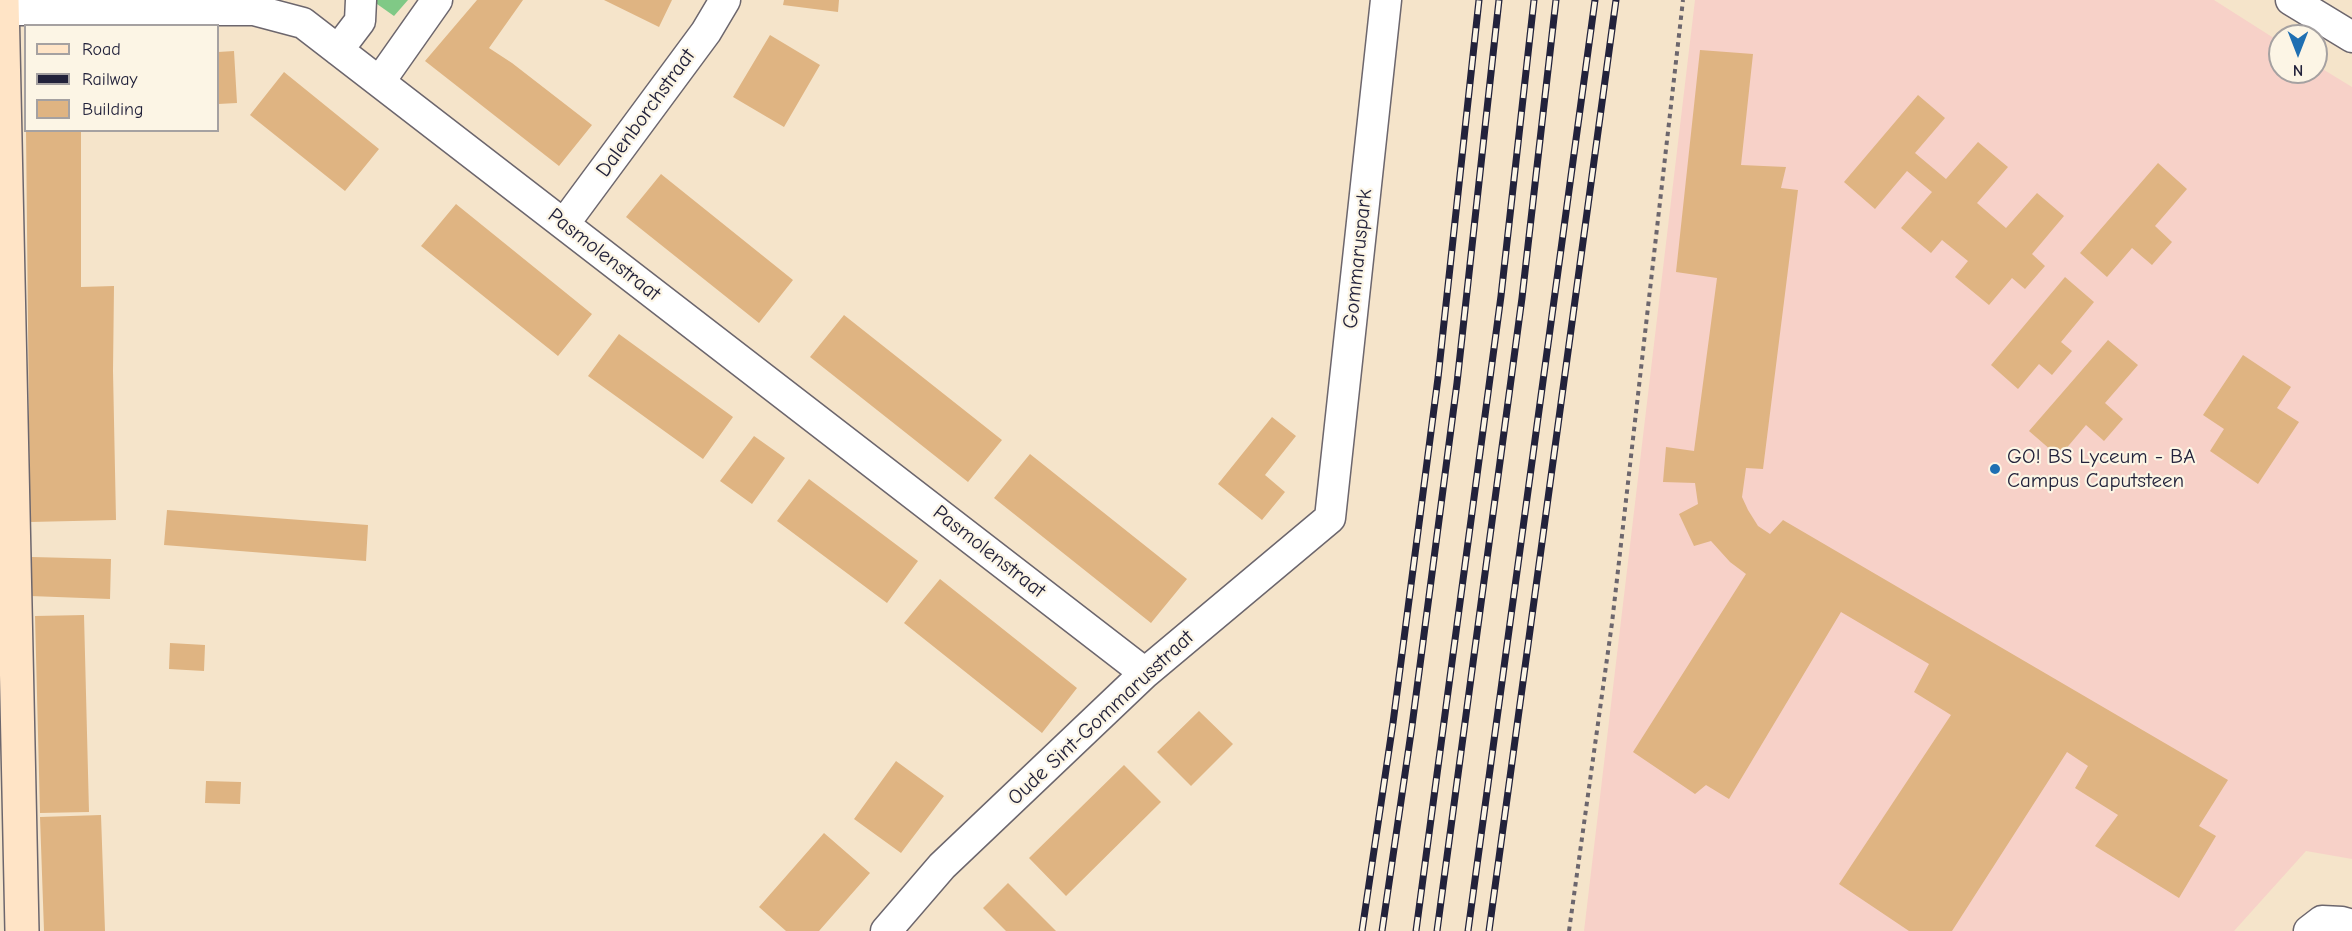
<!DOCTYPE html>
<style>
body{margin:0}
#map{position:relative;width:2352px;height:931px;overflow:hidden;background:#f5e4ca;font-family:"Comic Neue",sans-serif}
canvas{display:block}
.legend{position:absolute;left:24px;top:24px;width:195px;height:108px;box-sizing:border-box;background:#fcf5e5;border:2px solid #a5a1a1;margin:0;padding:8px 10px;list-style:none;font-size:18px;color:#22223b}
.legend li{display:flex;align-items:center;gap:12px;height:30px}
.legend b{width:30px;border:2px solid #a5a1a1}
.north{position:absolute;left:2268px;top:24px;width:60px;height:60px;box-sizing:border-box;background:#fcf5e5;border:2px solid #a5a1a1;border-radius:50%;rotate:180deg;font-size:16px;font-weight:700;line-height:24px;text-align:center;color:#22223b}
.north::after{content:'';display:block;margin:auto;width:21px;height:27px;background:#1f6fb2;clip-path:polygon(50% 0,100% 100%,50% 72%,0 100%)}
</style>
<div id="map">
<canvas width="2352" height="931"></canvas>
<ul class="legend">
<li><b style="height:8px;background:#ffe4c6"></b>Road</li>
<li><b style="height:8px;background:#22223b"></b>Railway</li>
<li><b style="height:16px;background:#dfb482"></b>Building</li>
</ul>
<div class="north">N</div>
</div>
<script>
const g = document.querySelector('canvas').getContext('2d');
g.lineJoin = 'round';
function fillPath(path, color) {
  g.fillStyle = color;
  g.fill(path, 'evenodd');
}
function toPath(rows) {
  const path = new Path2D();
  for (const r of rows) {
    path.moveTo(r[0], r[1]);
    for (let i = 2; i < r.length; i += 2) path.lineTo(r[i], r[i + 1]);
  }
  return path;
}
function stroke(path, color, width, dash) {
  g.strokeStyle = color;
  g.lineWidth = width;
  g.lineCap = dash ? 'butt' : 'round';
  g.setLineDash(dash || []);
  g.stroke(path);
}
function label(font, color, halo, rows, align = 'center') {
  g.font = font + ' "Comic Neue",sans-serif';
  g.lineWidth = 4.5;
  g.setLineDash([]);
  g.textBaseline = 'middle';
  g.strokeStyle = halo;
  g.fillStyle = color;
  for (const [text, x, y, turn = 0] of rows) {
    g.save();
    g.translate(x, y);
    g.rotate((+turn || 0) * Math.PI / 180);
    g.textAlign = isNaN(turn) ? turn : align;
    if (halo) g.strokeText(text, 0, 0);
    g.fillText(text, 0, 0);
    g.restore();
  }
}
const built = toPath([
 [1695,0,2214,0,2280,42,2280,72,2316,72,2316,65,2352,87,2352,859,2306,851,2234,931,1584,931]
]);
const green = toPath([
 [377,0,408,0,394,16,377,4]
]);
const building = toPath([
 [477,0,523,0,489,48,512,63,592,125,559,166,425,61],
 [604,0,672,0,659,27],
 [784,0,839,0,838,12,783,5],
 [770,35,820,65,784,127,733,97],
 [1700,50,1753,54,1741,165,1786,167,1781,188,1798,190,1763,469,1746,468,1742,497,1748,510,1758,526,1770,534,1783,520,2228,780,2199,826,2216,836,2179,898,2095,846,2118,815,2075,788,2088,766,2067,752,1952,931,1909,931,1839,884,1951,715,1914,692,1929,664,1841,612,1729,799,1706,785,1695,794,1633,752,1746,574,1730,562,1711,541,1694,546,1679,514,1698,504,1695,483,1663,482,1666,447,1694,451,1717,278,1676,272],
 [234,51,237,103,218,104,218,52],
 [284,72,379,149,345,191,250,115],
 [1918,95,1945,118,1915,153,1946,179,1978,142,2008,167,1977,203,2006,228,2037,193,2064,216,2032,254,2045,266,2025,289,2012,278,1989,305,1955,277,1968,261,1942,240,1931,253,1901,228,1932,192,1907,171,1875,209,1844,182],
 [26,130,81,130,81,287,114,286,113,371,116,520,30,522],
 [2158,163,2187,189,2155,226,2172,242,2152,265,2132,248,2107,277,2080,253],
 [661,174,793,280,759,323,626,217],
 [456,204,592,314,558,356,421,246],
 [2065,277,2094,302,2061,342,2072,351,2052,375,2039,364,2018,389,1991,365],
 [844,315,1002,440,968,482,810,357],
 [619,334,733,417,703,459,588,376],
 [2108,340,2138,365,2105,403,2123,419,2104,441,2086,425,2059,457,2029,431],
 [2243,355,2291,387,2277,408,2299,422,2258,484,2210,451,2224,429,2203,415],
 [1272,417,1296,436,1265,475,1285,492,1262,520,1218,484],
 [754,436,785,458,752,504,720,481],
 [1030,454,1187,579,1151,623,994,498],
 [809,479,918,561,887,603,777,521],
 [167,510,368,525,366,561,164,545],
 [32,557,111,559,110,599,30,596],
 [940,579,1077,688,1042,733,904,623],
 [84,615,89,812,40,813,35,616],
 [170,643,205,645,204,671,169,669],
 [1199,711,1233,744,1191,786,1157,752],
 [896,761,944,796,901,853,854,819],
 [1124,765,1161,802,1066,896,1029,858],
 [206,781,241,782,240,804,205,803],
 [101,815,105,931,44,931,40,817],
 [824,833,870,873,819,931,786,931,759,907],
 [1008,883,1056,931,1006,931,983,908]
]);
const path = toPath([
 [1569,931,1612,623,1683,0]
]);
const street = toPath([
 [2291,0,2352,37],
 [2,10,254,10,303,23,1145,673],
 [338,50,360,21,361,0],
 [380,81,437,0],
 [564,224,706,32,725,0],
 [886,931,942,866,1145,673,1330,518,1386,0],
 [2309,931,2322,921,2342,922,2352,925]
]);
const secondary = toPath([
 [2,0,22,931]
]);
const rail = toPath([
 [1362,931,1393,723,1438,378,1479,0],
 [1382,931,1412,726,1457,383,1499,0],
 [1416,931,1501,296,1534,0],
 [1437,931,1522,298,1556,0],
 [1468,931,1595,0],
 [1489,931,1616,0]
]);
const markers = [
 [1995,469,6,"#1f6fb2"]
];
const streetNames = [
 ["Dalenborchstraat",646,113,-54],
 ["Pasmolenstraat",604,255,38],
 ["Gommaruspark",1358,259,-84],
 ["Pasmolenstraat",989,552,38],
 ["Oude Sint-Gommarusstraat",1101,718,-43]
];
const poiNames = [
 ["GO! BS Lyceum - BA",2007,457],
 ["Campus Caputsteen",2007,481]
];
fillPath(built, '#f7d1c8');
fillPath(green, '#80c986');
fillPath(building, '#dfb482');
stroke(street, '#6c666d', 33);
stroke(secondary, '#6c666d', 36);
stroke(path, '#6c666d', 4, [4.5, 4.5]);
stroke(street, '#fff', 30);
stroke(secondary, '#ffe4c6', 33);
stroke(rail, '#22223b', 7);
stroke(rail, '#fcf5e5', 4.5, [14]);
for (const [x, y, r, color] of markers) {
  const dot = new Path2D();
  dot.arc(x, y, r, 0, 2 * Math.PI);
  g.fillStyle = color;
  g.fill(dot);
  stroke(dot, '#fcf5e5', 2);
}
label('21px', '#22223b', '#fcf5e5', streetNames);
label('21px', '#22223b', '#fcf5e5', poiNames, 'left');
</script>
